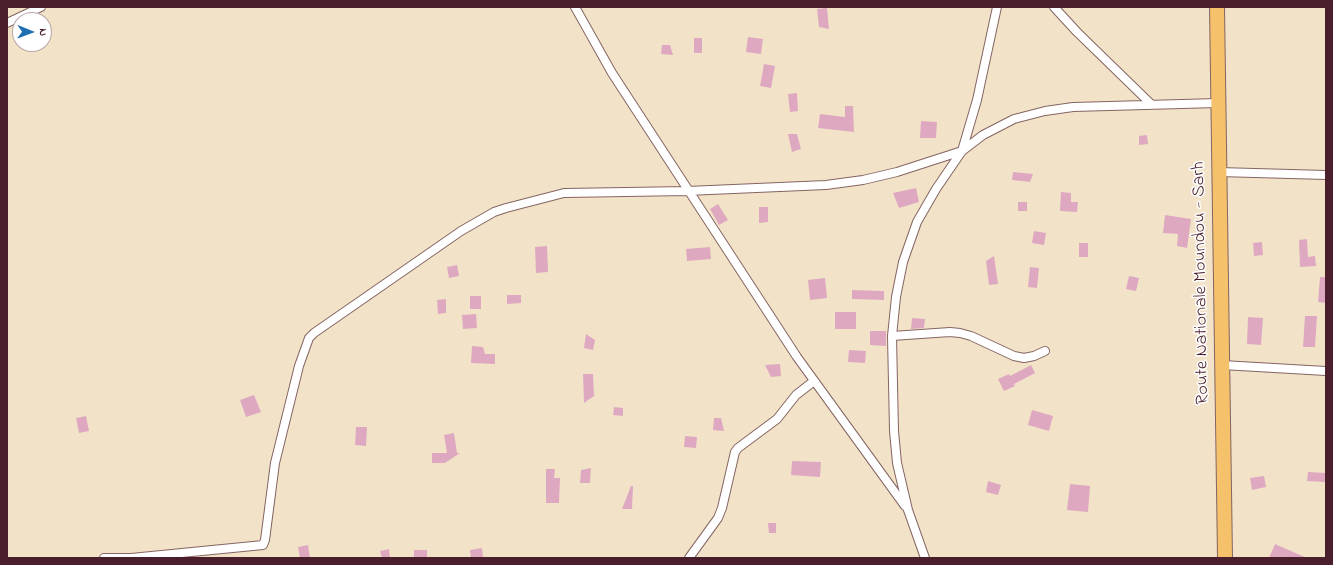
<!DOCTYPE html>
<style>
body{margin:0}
#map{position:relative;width:1333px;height:565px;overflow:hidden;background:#f2e3c8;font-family:"Indie Flower",sans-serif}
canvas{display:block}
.frame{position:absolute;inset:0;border:8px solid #4a1f2b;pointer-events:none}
.north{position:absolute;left:12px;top:12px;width:40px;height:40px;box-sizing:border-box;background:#fff;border:1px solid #b7a5aa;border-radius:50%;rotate:91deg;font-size:11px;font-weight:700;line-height:16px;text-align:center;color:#4a1f2b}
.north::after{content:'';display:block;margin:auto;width:14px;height:18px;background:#1f6fb2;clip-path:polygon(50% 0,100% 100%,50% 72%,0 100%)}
</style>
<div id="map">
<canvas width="1333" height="565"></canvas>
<div class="frame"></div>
<div class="north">N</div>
</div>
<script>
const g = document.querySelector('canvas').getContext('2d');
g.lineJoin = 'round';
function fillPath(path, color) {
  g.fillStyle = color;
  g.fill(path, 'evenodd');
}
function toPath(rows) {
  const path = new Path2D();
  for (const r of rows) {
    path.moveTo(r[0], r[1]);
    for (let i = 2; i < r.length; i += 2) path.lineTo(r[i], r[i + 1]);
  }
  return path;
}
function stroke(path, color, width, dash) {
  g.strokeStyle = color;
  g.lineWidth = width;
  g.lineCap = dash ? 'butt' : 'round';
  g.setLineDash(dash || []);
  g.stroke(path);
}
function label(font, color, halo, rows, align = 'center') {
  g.font = font + ' "Indie Flower",sans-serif';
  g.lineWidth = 3;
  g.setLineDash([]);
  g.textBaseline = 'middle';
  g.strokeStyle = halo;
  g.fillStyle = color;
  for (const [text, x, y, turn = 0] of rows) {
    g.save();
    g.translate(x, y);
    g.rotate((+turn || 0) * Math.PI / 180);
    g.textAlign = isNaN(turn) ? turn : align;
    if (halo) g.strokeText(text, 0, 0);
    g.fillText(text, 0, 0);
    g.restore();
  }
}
const building = toPath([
 [827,8,829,29,819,27,817,9],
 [748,37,763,39,761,54,746,52],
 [694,38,702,38,702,53,694,53],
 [662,45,670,45,673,55,661,54],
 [764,64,775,66,771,88,760,86],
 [797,93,798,111,790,112,788,94],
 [845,106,853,106,854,132,818,128,820,114,845,117],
 [921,121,937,122,936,138,920,138],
 [788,134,797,134,801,149,792,152],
 [1147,135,1148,144,1139,145,1139,136],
 [1013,172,1033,174,1030,182,1012,180],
 [916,188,919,202,899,208,893,193],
 [1061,192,1071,193,1071,202,1078,202,1077,212,1060,211],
 [1018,202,1027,202,1027,211,1018,211],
 [718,204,728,220,719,225,710,209],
 [759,207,768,207,768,222,759,223],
 [1165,215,1191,219,1187,248,1177,246,1178,234,1163,233],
 [1034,231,1046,233,1044,245,1032,243],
 [1307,239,1308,257,1315,256,1316,266,1300,267,1299,240],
 [1262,242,1263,255,1254,256,1253,243],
 [1079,243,1088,243,1088,257,1079,257],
 [547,246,548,272,536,273,535,247],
 [710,247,711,259,687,261,686,249],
 [994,256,998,284,989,285,986,261],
 [457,265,459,276,449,278,447,267],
 [1030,267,1039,268,1037,288,1028,287],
 [1129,276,1139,278,1136,291,1126,289],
 [1320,277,1326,277,1326,303,1318,302],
 [825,278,827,298,810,300,808,280],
 [852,290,884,291,884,300,852,299],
 [507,295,521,295,521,303,507,304],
 [470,296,481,296,481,309,470,309],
 [446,299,446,313,438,314,437,300],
 [835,312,856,312,856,329,835,329],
 [476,314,477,328,463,329,462,315],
 [1305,316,1317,316,1315,347,1303,347],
 [1248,317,1263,318,1261,345,1247,344],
 [912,318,925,319,924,328,911,329],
 [870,331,886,331,886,346,870,345],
 [586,334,595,340,593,350,584,348],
 [472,346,483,347,485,354,495,354,495,364,471,363],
 [849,350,866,351,865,363,848,362],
 [780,364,781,376,771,377,765,365],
 [1031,365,1035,373,1014,384,1015,386,1004,391,998,379,1009,374,1010,376],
 [583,374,593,374,594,396,584,403],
 [254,395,261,412,246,417,240,400],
 [614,407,623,408,623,416,613,415],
 [1032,410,1053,416,1049,431,1028,425],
 [86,416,89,431,79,433,76,418],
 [714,418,721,418,724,431,713,430],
 [356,427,367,427,366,446,355,445],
 [454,433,457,453,460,453,445,463,432,463,432,453,447,453,444,435],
 [685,436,697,437,696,448,684,447],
 [792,461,821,462,820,477,791,475],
 [591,468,590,483,580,483,581,470],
 [546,469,555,469,554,478,560,478,559,503,546,503],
 [1308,472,1326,473,1326,482,1307,481],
 [1264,476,1266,487,1252,490,1250,478],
 [988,481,1001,485,998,495,986,492],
 [1070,484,1090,486,1088,512,1067,510],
 [631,486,633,486,632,509,622,509],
 [768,523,776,523,776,533,769,533],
 [1275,544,1307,558,1269,558],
 [308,545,310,558,300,558,298,547],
 [482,548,483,558,471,558,470,550],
 [389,549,390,558,382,558,380,551],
 [414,550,427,550,427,558,414,558]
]);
const minor = toPath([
 [575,7,612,73,797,357,905,506],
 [1054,7,1077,32,1152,105],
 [7,23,41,7],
 [962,151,977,100,997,7],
 [1219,172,1326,175],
 [892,336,950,332,960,333,971,336,1014,356,1024,358,1034,356,1045,351],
 [1222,365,1326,371],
 [104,558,131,558,263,545,265,540,275,463,299,366,309,338,314,333,461,231,494,212,506,208,564,193,687,191,826,185,863,180,897,172,962,151],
 [689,558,718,518,722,508,735,452,738,448,777,419,796,395,814,381],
 [925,558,908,510,897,463,894,431,892,336,896,297,903,262,917,222,936,189,962,151,983,135,1014,119,1045,111,1073,107,1218,103]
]);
const trunk = toPath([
 [1217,7,1225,558]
]);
const streetNames = [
 ["Route Nationale Moundou - Sarh",1202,283,-91]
];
fillPath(building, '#dea9c0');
stroke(minor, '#856462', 10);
stroke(trunk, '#856462', 16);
stroke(minor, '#fff', 8);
stroke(trunk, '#f5c16b', 14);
label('18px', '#4a1f2b', '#fff', streetNames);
</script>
